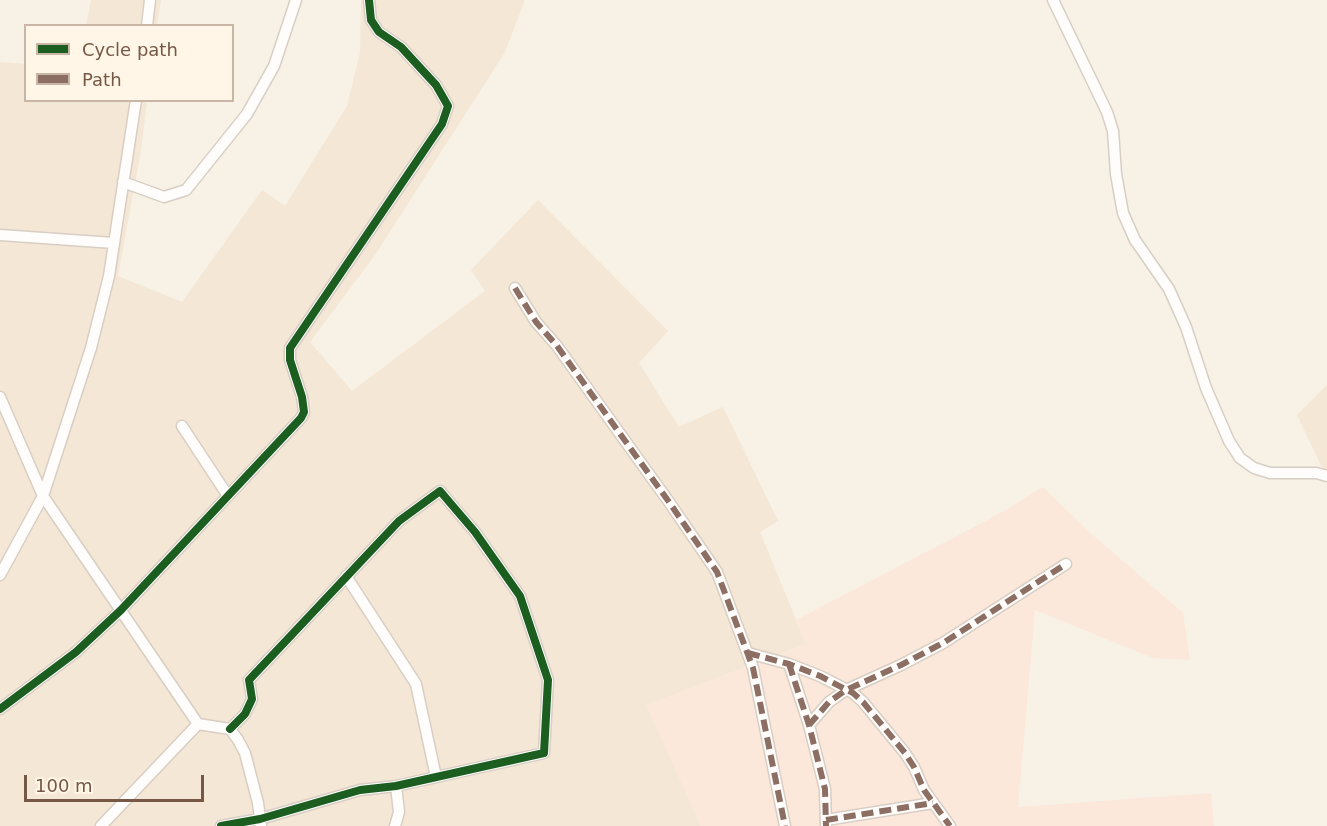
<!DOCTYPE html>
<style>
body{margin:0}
#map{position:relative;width:1327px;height:826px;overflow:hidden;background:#f7f1e6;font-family:"DejaVu Sans",sans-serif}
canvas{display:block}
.legend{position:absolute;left:24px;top:24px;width:210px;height:78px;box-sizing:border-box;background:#fff6e7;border:2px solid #c9b6a6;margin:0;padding:8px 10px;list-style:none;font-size:18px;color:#775745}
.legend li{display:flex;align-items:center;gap:12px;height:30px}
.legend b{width:30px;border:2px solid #c9b6a6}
.scale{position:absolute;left:24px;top:775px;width:180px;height:27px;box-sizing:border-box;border:3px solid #775745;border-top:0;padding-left:8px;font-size:18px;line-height:21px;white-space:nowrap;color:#775745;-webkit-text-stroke:4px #fff6e7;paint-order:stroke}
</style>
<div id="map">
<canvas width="1327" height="826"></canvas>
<ul class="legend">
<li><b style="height:8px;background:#1b5e20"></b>Cycle path</li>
<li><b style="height:8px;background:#8d6e63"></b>Path</li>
</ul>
<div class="scale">100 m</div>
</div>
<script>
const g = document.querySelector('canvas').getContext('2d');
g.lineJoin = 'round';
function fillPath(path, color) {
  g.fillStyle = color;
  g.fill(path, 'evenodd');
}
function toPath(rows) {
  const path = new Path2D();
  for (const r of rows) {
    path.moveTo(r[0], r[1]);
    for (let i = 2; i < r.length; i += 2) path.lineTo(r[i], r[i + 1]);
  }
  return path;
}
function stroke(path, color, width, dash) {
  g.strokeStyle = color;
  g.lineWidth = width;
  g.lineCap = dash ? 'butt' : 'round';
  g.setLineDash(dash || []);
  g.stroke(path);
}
const residential = toPath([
 [91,0,161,0,157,25,86,26],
 [361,0,525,0,505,52,375,255,310,342,352,391,485,291,471,270,538,200,668,331,639,363,679,427,723,407,778,521,760,532,806,644,647,705,701,826,0,826,0,62,25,64,26,100,147,101,141,150,118,276,182,302,262,190,285,206,347,106,360,53],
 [1327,385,1327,478,1297,415]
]);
const commercial = toPath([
 [1043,487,1086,529,1183,613,1190,660,1153,658,1035,610,1018,807,1211,793,1214,826,701,826,646,705,806,644,796,620,997,515]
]);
const minor = toPath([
 [1053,0,1107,112,1113,131,1116,174,1123,213,1135,240,1169,289,1186,327,1206,388,1229,441,1240,458,1254,468,1270,473,1316,473,1327,476],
 [147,26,150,0],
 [123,182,164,197,186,190,247,114,274,66,296,0],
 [0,235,114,243],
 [515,288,536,322,557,346,669,502,717,572,753,668,785,826],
 [0,397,43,496,198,724,230,729,238,740,245,753,258,803,261,826],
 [182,426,228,496],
 [0,575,43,496,91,348,109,276,136,100],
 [346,576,416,684,436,777],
 [748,653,789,664,820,676,853,693,863,702,905,753,914,767,924,790,950,826],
 [789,664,809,725,825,789,826,826],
 [0,709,76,652,121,610,301,418,304,412,302,397,290,360,290,348,442,124,448,106,436,85,401,47,379,32,371,20,369,0],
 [809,725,829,702,846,690,901,665,943,643,1066,564],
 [826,820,933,803],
 [101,826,198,724],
 [221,826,260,819,360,790,396,786,544,753,548,680,520,596,475,532,440,491,399,521,249,680,252,699,245,714,230,729],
 [395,826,399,812,396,786]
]);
const quiet = toPath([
 [515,288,536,322,557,346,669,502,717,572,753,668,785,826],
 [748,653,789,664,820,676,853,693,863,702,905,753,914,767,924,790,950,826],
 [789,664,809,725,825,789,826,826],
 [809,725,829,702,846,690,901,665,943,643,1066,564],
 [826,820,933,803]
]);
const cycleway = toPath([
 [0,709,76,652,121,610,301,418,304,412,302,397,290,360,290,348,442,124,448,106,436,85,401,47,379,32,371,20,369,0],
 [221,826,260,819,360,790,396,786,544,753,548,680,520,596,475,532,440,491,399,521,249,680,252,699,245,714,230,729]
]);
fillPath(residential, '#f4e7d5');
fillPath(commercial, '#fbe8db');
stroke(minor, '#d8cec4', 13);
stroke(minor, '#fefdfb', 10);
stroke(quiet, '#8d6e63', 6, [12, 6]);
stroke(cycleway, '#1b5e20', 8);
</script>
